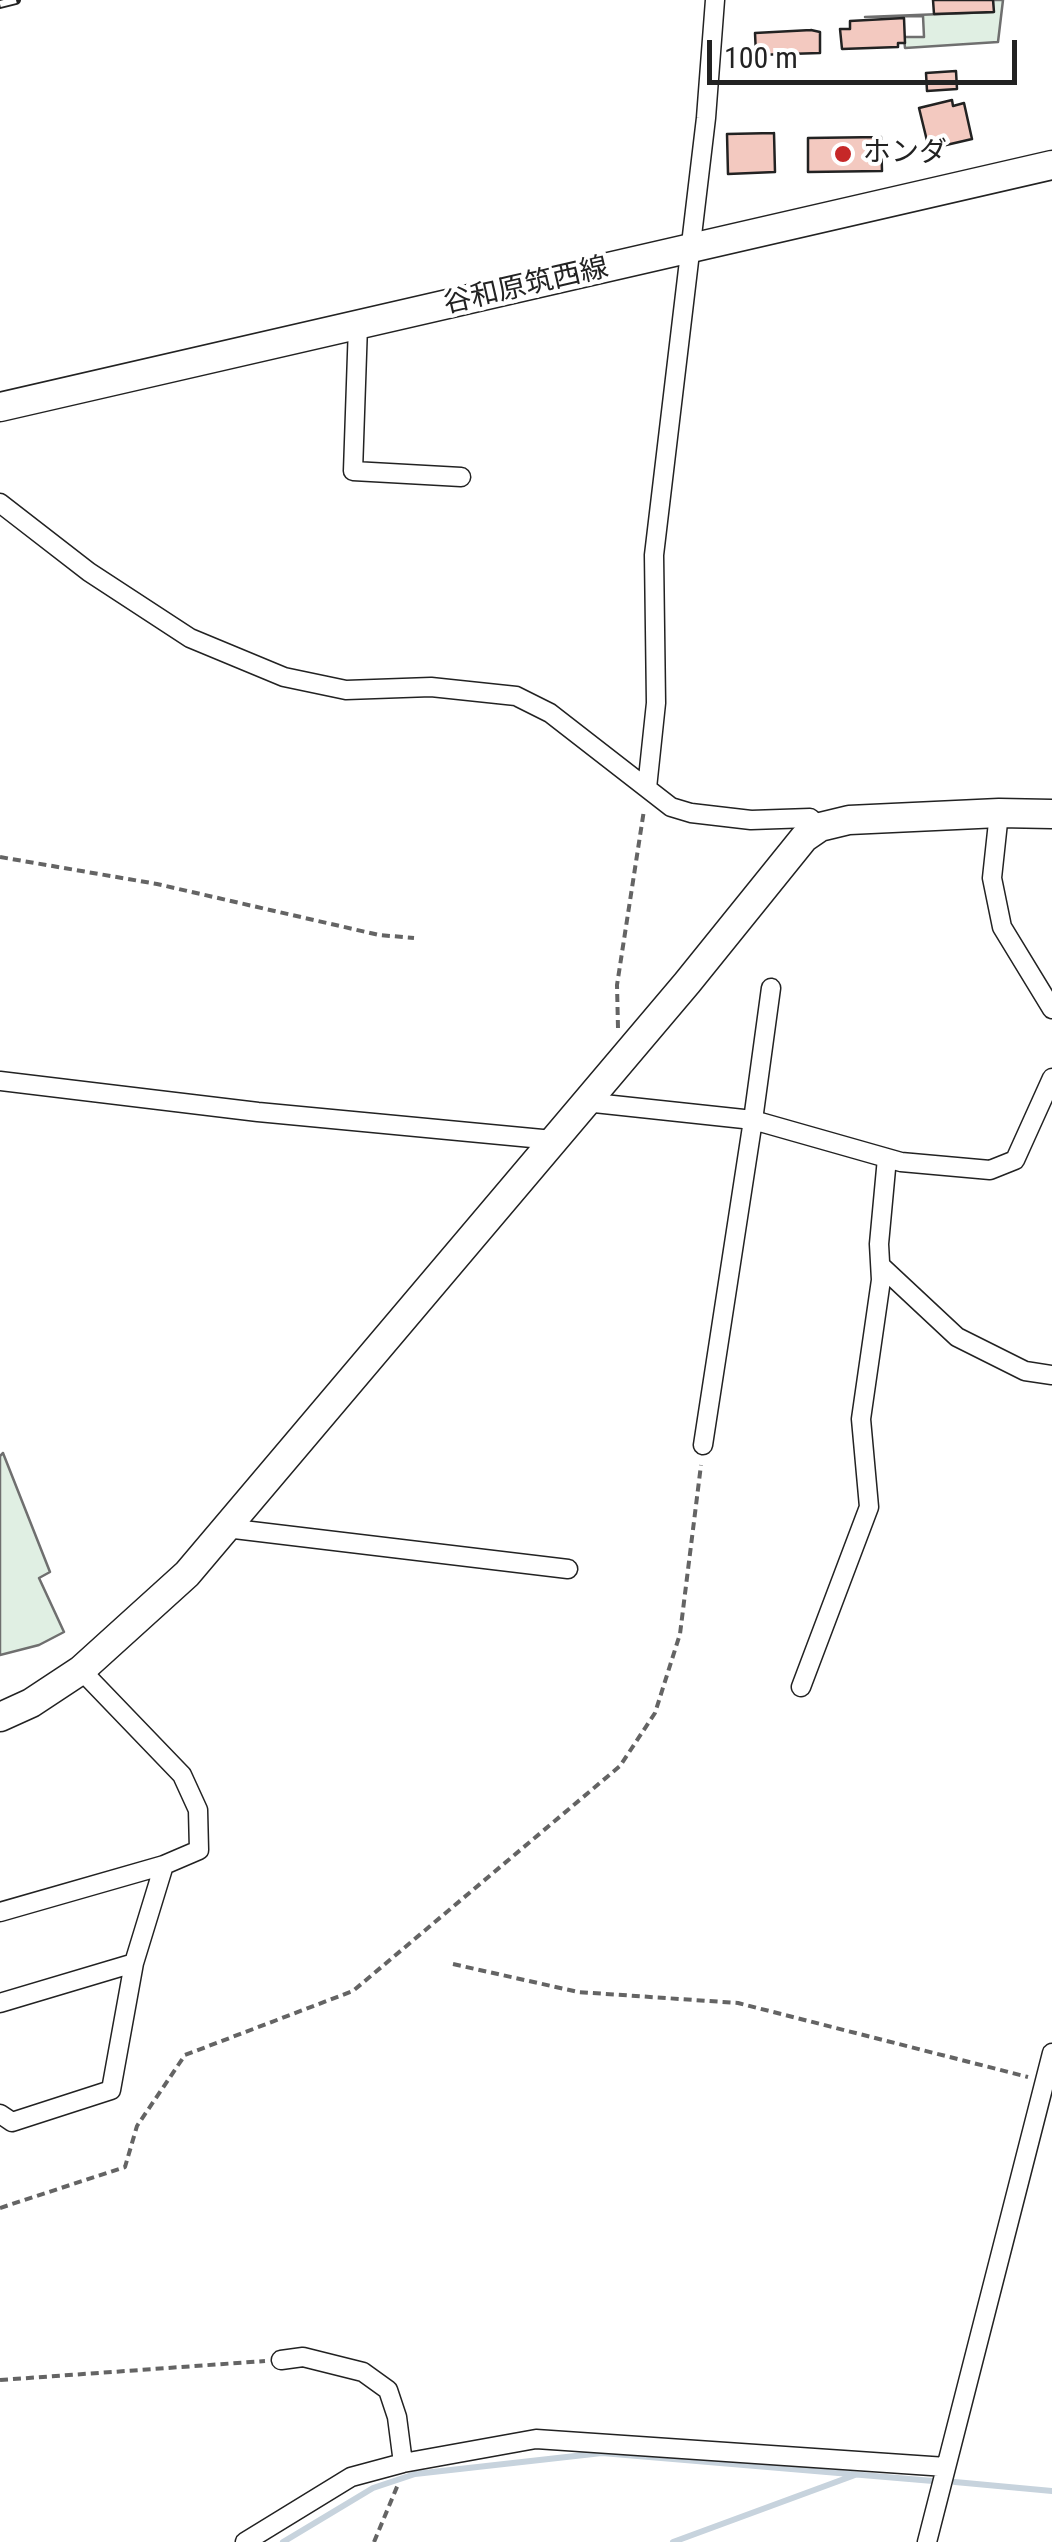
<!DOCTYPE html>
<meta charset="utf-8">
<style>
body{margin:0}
#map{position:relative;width:1052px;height:2542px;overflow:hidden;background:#fff;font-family:"Roboto Condensed",sans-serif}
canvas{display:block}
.scale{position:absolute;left:707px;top:40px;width:310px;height:45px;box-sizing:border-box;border:5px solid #222;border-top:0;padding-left:12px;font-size:30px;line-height:35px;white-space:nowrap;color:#222;-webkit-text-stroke:8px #fff;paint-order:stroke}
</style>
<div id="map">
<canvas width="1052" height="2542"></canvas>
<div class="scale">100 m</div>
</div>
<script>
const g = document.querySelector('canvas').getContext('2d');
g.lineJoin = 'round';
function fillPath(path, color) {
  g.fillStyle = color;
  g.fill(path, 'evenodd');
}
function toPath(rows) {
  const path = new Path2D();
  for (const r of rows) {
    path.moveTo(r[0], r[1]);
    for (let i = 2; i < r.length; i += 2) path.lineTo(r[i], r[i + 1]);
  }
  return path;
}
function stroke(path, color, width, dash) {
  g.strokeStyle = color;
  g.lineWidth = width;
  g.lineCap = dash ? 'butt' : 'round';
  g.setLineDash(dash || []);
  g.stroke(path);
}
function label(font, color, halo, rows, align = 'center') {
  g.font = font + ' "Roboto Condensed","Noto Sans JP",sans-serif';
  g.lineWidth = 8;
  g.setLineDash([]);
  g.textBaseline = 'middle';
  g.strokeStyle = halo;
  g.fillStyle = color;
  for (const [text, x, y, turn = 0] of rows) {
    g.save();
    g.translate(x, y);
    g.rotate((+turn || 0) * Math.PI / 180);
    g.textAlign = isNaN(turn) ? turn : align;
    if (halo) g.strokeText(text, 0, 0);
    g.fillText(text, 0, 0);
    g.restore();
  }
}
const green = toPath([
 [993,0,1003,0,998,42,905,48,904,37,924,37,923,16,865,17,993,12,993,0],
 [3,1453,50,1572,39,1578,64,1632,39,1645,0,1655,0,1456,3,1453]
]);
const stream = toPath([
 [955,2482,1052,2491],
 [283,2542,373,2488,415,2474,602,2453,933,2481],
 [673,2542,855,2475]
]);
const building = toPath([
 [933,0,993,0,994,12,934,14,933,0],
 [904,18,905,43,898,43,898,47,842,49,840,29,850,29,850,21,904,18],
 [811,30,820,32,820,53,756,55,755,33,811,30],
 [956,71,957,89,927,91,926,73,956,71],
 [952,100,953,106,964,103,972,139,929,149,919,108,952,100],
 [774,133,775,172,728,174,727,134,774,133],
 [881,137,882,171,808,172,808,138,881,137]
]);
const path = toPath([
 [0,857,157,884,379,935,414,938],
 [618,1028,617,985,644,810],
 [453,1964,578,1992,738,2003,1028,2077],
 [0,2208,125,2167,137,2126,185,2055,353,1991,620,1766,655,1713,680,1634,701,1465],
 [0,2380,265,2361],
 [374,2542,399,2482]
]);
const street = toPath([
 [358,325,353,471,461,477],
 [0,503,89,572,190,638,284,677,346,690,431,687,516,696,550,713,671,807,691,813,751,820,810,818,820,827],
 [647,788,656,703,654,555,706,118,715,0],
 [999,813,992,878,1002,927,1052,1009],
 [771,988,753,1120,901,1162,990,1170,1015,1160,1052,1078],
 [0,1081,258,1112,553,1140],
 [585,1102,753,1120,703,1445],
 [881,1266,957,1337,1025,1371,1052,1375],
 [226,1528,568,1569],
 [81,1670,182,1775,198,1810,199,1850,164,1865],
 [801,1687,869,1507,861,1419,881,1280,879,1244,887,1158],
 [0,1912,164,1865,134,1963,111,2090,12,2122,0,2114],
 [0,2003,134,1963],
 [281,2360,303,2357,363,2372,388,2390,397,2417,403,2463],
 [245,2542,351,2477,403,2463,536,2439,946,2467],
 [927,2542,1052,2053]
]);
const secondary = toPath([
 [0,407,1052,165],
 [0,1717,31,1703,81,1670,187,1574,687,983,804,838,820,827,849,820,999,813,1052,814]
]);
const rail = toPath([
 [0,4,16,0]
]);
const markers = [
 [843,154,10,"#c62828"]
];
const poiNames = [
 ["ホンダ",863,154]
];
const streetNames = [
 ["谷和原筑西線",526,287,-13]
];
fillPath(green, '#e0efe3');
stroke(green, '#6f6f6f', 2.5);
stroke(stream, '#c7d3dd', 6);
fillPath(building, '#f3c9c0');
stroke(building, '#222', 2.5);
stroke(street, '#222', 21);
stroke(secondary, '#222', 31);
stroke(path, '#646464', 4, [8, 5]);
stroke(street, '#fff', 18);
stroke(secondary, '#fff', 28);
stroke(rail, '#222', 10);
stroke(rail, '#fff', 6, [19]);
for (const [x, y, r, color] of markers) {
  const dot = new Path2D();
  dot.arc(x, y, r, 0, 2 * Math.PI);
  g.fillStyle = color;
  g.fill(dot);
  stroke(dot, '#fff', 4);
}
label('28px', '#222', '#fff', poiNames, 'left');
label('28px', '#222', '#fff', streetNames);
</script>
